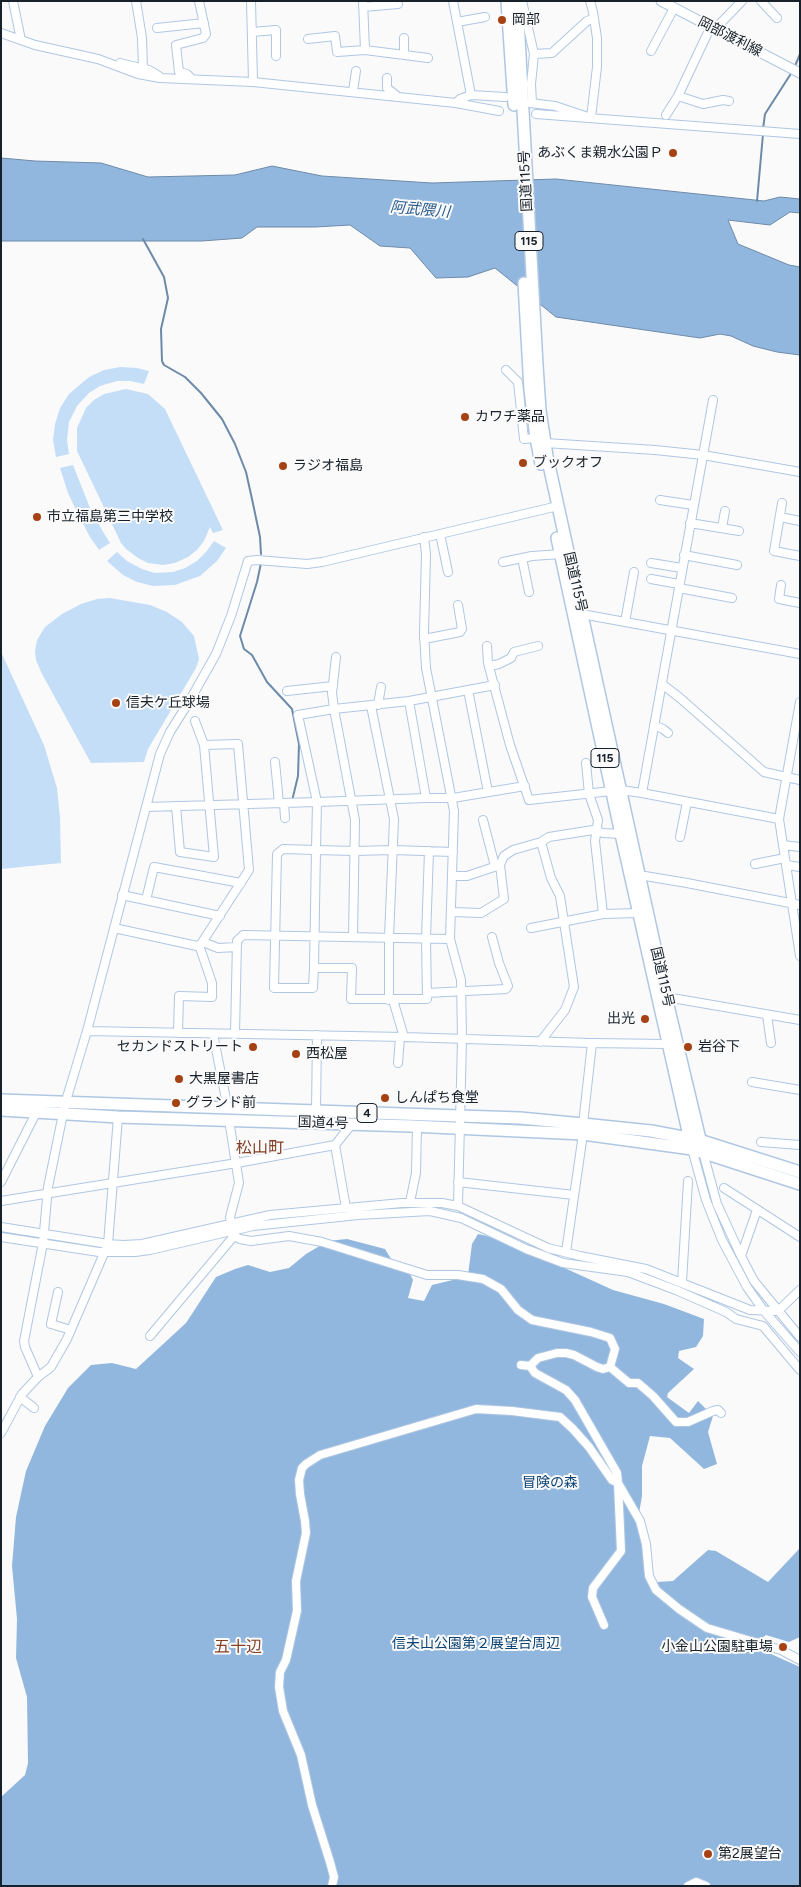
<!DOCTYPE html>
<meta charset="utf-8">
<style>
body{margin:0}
#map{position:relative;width:801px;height:1887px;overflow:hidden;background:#fafafa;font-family:Figtree,sans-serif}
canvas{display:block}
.frame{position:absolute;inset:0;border:2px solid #18212a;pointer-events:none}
</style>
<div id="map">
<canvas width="801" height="1887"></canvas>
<div class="frame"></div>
</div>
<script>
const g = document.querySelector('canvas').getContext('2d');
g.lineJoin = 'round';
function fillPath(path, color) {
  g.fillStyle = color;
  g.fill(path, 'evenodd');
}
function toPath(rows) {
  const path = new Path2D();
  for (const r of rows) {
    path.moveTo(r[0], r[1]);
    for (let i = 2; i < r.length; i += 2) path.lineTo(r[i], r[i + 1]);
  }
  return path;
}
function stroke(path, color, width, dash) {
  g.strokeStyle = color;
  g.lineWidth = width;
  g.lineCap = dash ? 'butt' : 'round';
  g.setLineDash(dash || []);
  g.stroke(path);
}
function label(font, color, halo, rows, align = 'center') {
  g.font = font + ' Figtree,"Noto Sans JP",sans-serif';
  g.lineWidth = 4;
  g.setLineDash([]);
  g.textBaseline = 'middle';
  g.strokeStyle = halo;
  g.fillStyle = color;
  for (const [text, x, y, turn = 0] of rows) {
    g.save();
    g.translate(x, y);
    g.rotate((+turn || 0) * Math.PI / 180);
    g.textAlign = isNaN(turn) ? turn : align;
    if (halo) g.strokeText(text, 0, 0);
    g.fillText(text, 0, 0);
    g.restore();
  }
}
const green = toPath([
 [120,367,137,368,149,371,144,384,130,381,117,381,100,386,89,393,77,406,69,422,67,440,69,454,56,457,53,440,55,424,60,408,69,394,89,377,104,370],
 [126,389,148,394,165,409,223,530,213,533,210,527,204,541,197,550,188,557,175,563,163,565,148,563,138,558,126,549,121,543,77,451,77,428,86,408,94,400,104,394],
 [73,465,90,508,102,530,110,543,99,550,90,537,78,514,68,493,60,468],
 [214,541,226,548,217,561,200,576,175,585,153,586,137,582,123,575,107,561,117,552,127,561,142,569,155,573,173,572,185,568,197,561,206,552],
 [110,598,150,605,167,612,182,622,194,636,199,659,196,668,148,749,144,762,91,763,42,674,36,660,35,651,37,640,45,627,62,614,81,604,97,599],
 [1,652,44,745,57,788,60,817,61,863,1,869]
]);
const forest = toPath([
 [478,1234,487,1236,536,1255,613,1290,664,1304,704,1319,703,1336,696,1347,679,1351,678,1358,694,1369,668,1393,667,1397,689,1413,698,1401,713,1416,708,1432,717,1464,704,1469,670,1438,650,1436,642,1466,642,1496,638,1519,645,1571,657,1582,673,1581,708,1550,716,1551,768,1582,800,1548,800,1637,789,1642,766,1635,762,1638,761,1645,771,1654,800,1667,800,1886,1,1886,1,1797,25,1775,28,1763,27,1697,16,1658,17,1619,12,1566,16,1517,26,1471,45,1426,68,1388,91,1365,112,1363,136,1369,186,1323,216,1277,235,1269,248,1265,270,1272,289,1268,306,1254,328,1241,347,1239,385,1249,396,1267,409,1272,413,1280,408,1298,424,1301,432,1285,461,1278,468,1275,472,1244]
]);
const water = toPath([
 [1,158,35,161,101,163,148,177,235,175,272,166,322,176,432,183,556,179,764,201,780,197,800,199,800,213,790,212,770,225,728,220,738,244,789,265,800,267,800,355,777,352,753,346,731,336,720,334,700,338,556,317,495,268,468,277,436,278,410,248,380,246,350,225,315,227,257,227,242,238,202,241,1,241,1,158]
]);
const stream = toPath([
 [795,66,800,54],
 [763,129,765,114,792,72],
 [757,201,763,134],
 [143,239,164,277,168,298,161,329,162,361,164,365,185,377,201,393,222,419,235,444,246,472,252,499,260,537,261,554],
 [261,563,257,582,240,636,244,649,252,655,267,682,292,709,299,744,298,776,292,801]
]);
const minor = toPath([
 [13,1,21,40],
 [136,1,142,38,143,69],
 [251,1,253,82],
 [453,1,471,95],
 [522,1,534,54,531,84,532,103],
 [761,1,777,18],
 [363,7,398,4],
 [457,22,485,17],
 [157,28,204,23],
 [716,28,742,1],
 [252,32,276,30,276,56],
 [1,33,35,45,98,59,138,74,160,78,253,82,456,103,460,99,471,95,505,97],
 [404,38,404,55],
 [308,39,335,36,337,52,365,50,363,1],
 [365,50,428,58],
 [651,51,674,8],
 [534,54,552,53,587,21,594,18],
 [120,63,149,70,159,76],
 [191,78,187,74,179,72,176,45,203,38,206,34,199,1],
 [387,78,387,88,397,96],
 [353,91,356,71],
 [678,96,703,104,723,100,729,101],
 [456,103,499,111],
 [530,103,555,106,591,118,597,67,597,38,593,12,590,1],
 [536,114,800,134],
 [666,115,678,96,711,26],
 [506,370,518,382,524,439,536,438],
 [545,443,655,450,703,455,800,472],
 [660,500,693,505],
 [782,503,774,551,800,556],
 [780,517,800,521],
 [690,523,739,531],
 [722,528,725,511],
 [440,534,448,572],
 [424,537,426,554,424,633,426,668,454,811,450,939,461,980,462,1039,458,1206],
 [684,555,737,565],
 [522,558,529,592],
 [503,562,532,556,561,554],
 [651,563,682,568],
 [651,579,679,584],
 [781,585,779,599,800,603],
 [679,588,732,598],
 [579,616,587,615,800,654],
 [625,622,634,572],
 [424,639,460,632,462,629,458,605],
 [487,646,488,663,510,745,529,800,621,790,642,793,779,819],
 [336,657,332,693,334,709,355,820,353,936],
 [489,666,499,664,511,658,514,652,538,646],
 [662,684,680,698,764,772,800,780],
 [495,685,409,701,334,709,298,715,317,802,426,798,453,798,525,786],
 [468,690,488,792],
 [287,691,333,686],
 [409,701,426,798],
 [800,702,779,819,800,956],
 [378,705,381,687],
 [371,706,394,819,389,937,389,1000],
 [654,725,663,729,668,733],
 [275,762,279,803],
 [586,763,589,794,598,820,595,841,603,914],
 [642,793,713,400],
 [284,803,285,818],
 [176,806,180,852,214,857,204,745,195,721],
 [146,807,317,802,316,850,314,968,313,988,274,988,277,854,283,849,316,850,355,851,393,850,453,852],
 [483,820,495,866],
 [680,837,687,802],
 [783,845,800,847],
 [755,864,785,858],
 [500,865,504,856,513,850,541,842,549,837,593,830,603,833,621,834],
 [786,865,800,867],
 [452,876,467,876,500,865,504,899,481,913,452,912],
 [635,876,639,875,687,883,800,905],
 [122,895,220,916],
 [146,900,154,867,241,883],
 [114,928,197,946,201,944,249,870,238,744,204,745],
 [531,928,603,914,639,913],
 [203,942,218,948,237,947],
 [314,968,352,968,351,999,427,999,426,938,429,851],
 [427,993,506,989,508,986,499,963,492,937],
 [663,998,666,997,800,1020],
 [393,1000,404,1037],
 [767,1015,771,1043],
 [87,1031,404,1037,590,1043,668,1044],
 [178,1033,179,996,212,997,212,983,199,945],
 [213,1034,228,1109],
 [235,1034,237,941,243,935,450,939],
 [540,1042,565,1010,574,987,560,896,551,878,541,842],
 [398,1063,400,1037],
 [752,1082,800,1090],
 [316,1111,317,1035],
 [229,1120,239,1183,230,1217,234,1236,240,1239,251,1241,289,1236,322,1242,427,1275,458,1275,483,1279,501,1289,518,1310,532,1320,591,1332,610,1338,615,1349,610,1367],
 [583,1124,592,1043],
 [761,1142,800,1145],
 [335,1145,346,1208],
 [692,1149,706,1200,722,1240,747,1287,764,1311,800,1352],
 [703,1152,717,1204,741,1256,754,1281,800,1337],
 [1,1182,37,1111],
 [458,1182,574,1195],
 [724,1188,800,1237],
 [1,1201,237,1163,335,1145,352,1124],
 [410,1202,416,1173,417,1126],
 [1,1227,108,1244,123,1245,142,1244,270,1215,402,1203,442,1203,458,1206,548,1248,580,1256,646,1269,750,1310,778,1311,800,1290],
 [1,1237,99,1252,135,1252,150,1250,253,1226,358,1215,430,1211,461,1218,526,1249,563,1263,628,1272,676,1290,726,1312,736,1319,763,1326,800,1370],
 [566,1252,583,1134],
 [741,1256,757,1210],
 [682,1282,688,1181],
 [58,1292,51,1324,71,1330],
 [150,1336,234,1236],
 [521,1365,530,1366,535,1373,566,1390,575,1400,617,1473,618,1483,640,1521,646,1544,649,1576,656,1590,679,1609,707,1628,781,1650,800,1660],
 [530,1366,538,1358,557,1353,566,1353,574,1355,597,1367,603,1369,610,1367,629,1383,638,1383,653,1396,676,1422,688,1422,713,1411,718,1410,721,1413],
 [38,1377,51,1367,67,1339,108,1244,118,1117],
 [20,1397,34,1408],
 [1,1433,22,1394,38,1377,25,1347,24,1341,43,1243,48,1187,65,1104,87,1031,160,754,170,732,190,700,216,654,231,616,248,561,257,560,307,564,322,562,558,506],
 [332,1886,334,1877,330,1862,312,1805,301,1755,283,1711,279,1687,280,1672,286,1660,297,1611,296,1581,306,1533,305,1521,300,1494,299,1480,302,1468,306,1464,320,1455,476,1409,512,1411,560,1417,573,1429,589,1447,612,1480,618,1483,621,1551,593,1588,592,1597,604,1625],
 [688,1886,696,1882,706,1886]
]);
const major = toPath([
 [661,1,800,73]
]);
const highway = toPath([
 [507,1,514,105],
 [517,1,537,365,540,410,547,456,666,997,703,1152],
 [524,283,530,390,536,438,541,464],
 [557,538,621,834,692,1149],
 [1,1100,460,1116,520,1118,583,1124,651,1131,699,1140,800,1172],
 [1,1110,118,1117,411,1126,583,1134,692,1149,800,1184]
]);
const markers = [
 [502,20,5,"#a64114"],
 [673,153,5,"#a64114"],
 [465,417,5,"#a64114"],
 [523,463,5,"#a64114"],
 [283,466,5,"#a64114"],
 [37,517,5,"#a64114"],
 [116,703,5,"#a64114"],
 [645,1019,5,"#a64114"],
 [253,1047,5,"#a64114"],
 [688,1047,5,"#a64114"],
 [296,1054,5,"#a64114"],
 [179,1079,5,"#a64114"],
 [385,1098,5,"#a64114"],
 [176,1103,5,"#a64114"],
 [783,1647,5,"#a64114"],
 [708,1854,5,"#a64114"]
];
const shields = [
 [529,241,28],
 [605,758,28],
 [367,1113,20]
];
const shieldNames = [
 ["115",529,241],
 ["115",605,758],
 ["4",367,1113]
];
const poiNames = [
 ["岡部",512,20],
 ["あぶくま親水公園Ｐ",663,153,"right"],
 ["カワチ薬品",475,417],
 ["ブックオフ",533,463],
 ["ラジオ福島",293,466],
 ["市立福島第三中学校",47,517],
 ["信夫ケ丘球場",126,703],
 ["出光",635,1019,"right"],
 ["セカンドストリート",243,1047,"right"],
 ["岩谷下",698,1047],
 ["西松屋",306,1054],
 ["大黒屋書店",189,1079],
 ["しんぱち食堂",395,1098],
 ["グランド前",186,1103],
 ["小金山公園駐車場",773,1647,"right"],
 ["第2展望台",718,1854]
];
const streetNames = [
 ["岡部渡利線",730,37,27],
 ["国道115号",526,181,-93],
 ["国道115号",575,582,77],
 ["国道115号",662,977,77],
 ["国道4号",323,1123,2]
];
const parkNames = [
 ["冒険の森",550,1483],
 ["信夫山公園第２展望台周辺",476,1644]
];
const waterNames = [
 ["阿武隈川",420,210,5]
];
const quarterNames = [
 ["松山町",260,1148],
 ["五十辺",238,1647]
];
fillPath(green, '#c5def8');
fillPath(forest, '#92b7df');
fillPath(water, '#92b7df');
stroke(water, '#6d8aa9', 1);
stroke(stream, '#6d8aa9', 2);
stroke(minor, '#afc7e2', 10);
stroke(major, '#afc7e2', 11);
stroke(highway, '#afc7e2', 14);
stroke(minor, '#fff', 8);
stroke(major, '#fff', 9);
stroke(highway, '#fff', 11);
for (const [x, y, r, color] of markers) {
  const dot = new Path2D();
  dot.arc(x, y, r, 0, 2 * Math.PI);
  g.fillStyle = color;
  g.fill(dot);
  stroke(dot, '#fafafa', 2);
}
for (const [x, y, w] of shields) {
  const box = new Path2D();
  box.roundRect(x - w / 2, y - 9.5, w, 19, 4);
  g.fillStyle = '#fafafa';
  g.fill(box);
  stroke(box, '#18212a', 1);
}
label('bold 12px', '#18212a', null, shieldNames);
label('14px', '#18212a', '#fafafa', poiNames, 'left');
label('14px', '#18212a', '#fafafa', streetNames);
label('14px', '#0b4374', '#fafafa', parkNames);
label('italic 15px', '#275a8d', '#fafafa', waterNames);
label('16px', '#834026', '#fafafa', quarterNames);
</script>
